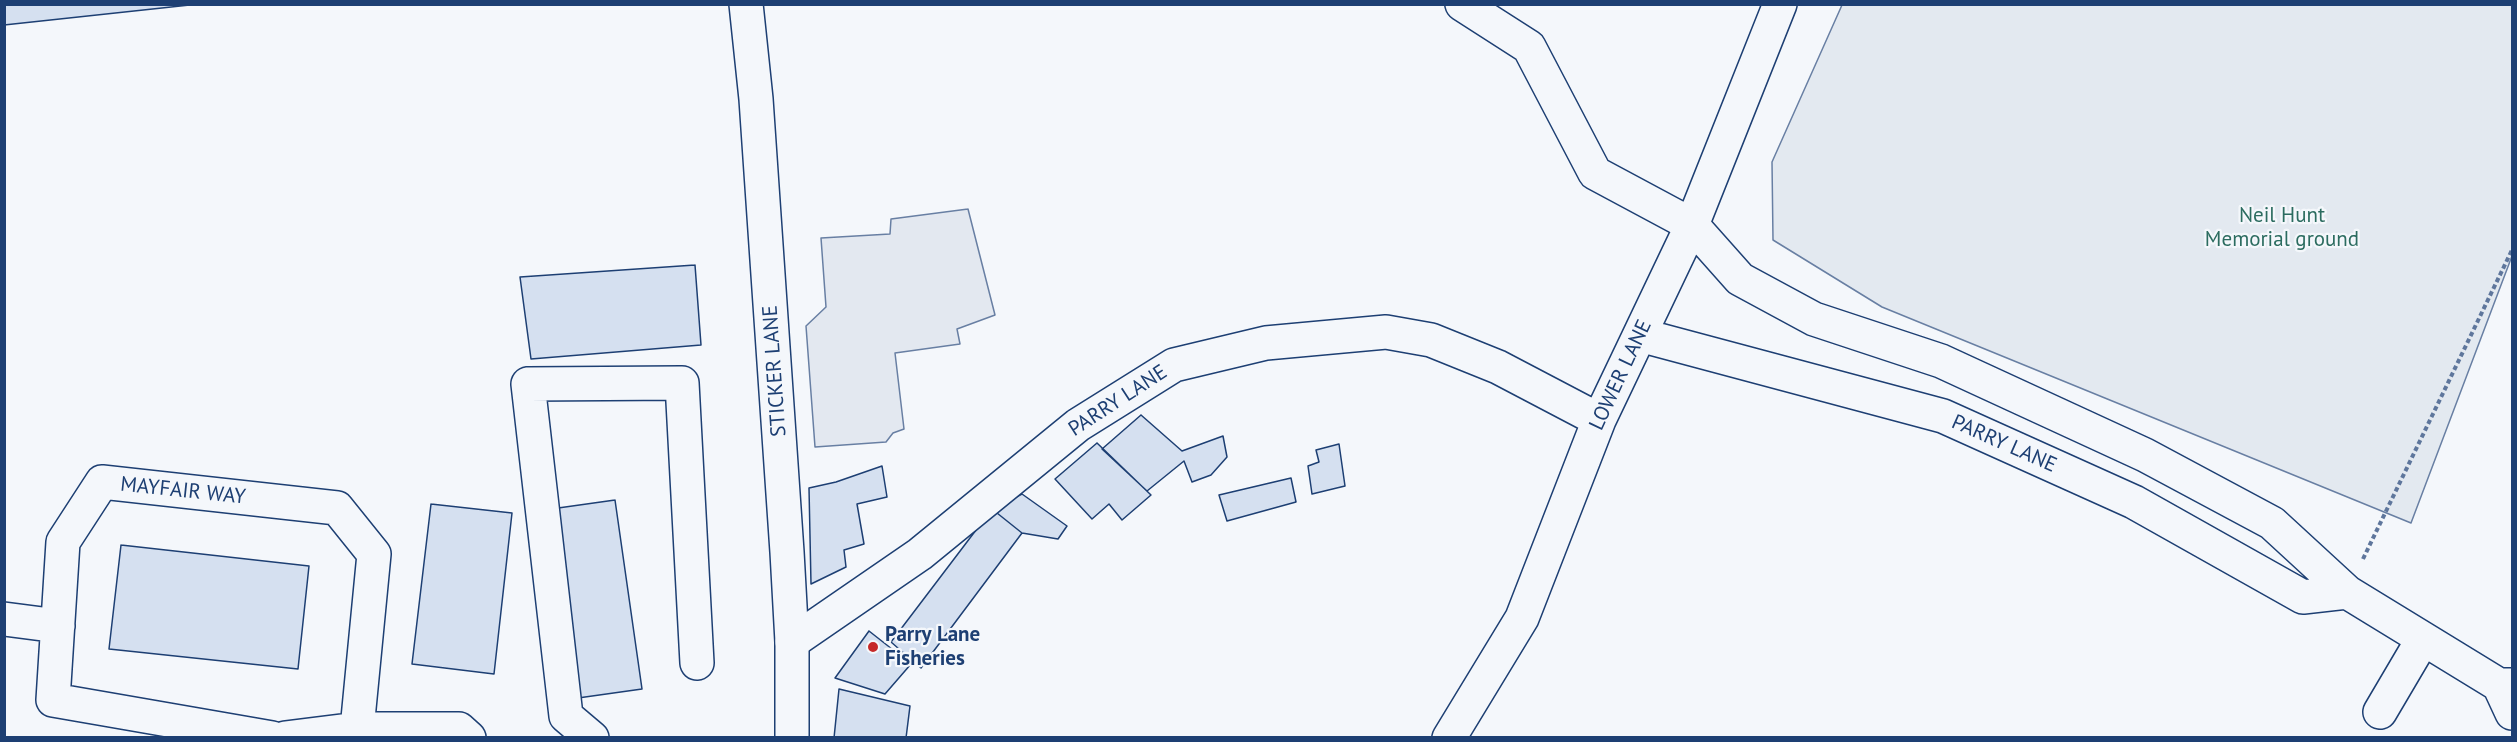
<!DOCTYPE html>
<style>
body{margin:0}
#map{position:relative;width:2517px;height:742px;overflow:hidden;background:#f4f7fb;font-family:"PT Sans",sans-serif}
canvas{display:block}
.frame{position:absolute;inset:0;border:6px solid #1d3f73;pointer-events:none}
</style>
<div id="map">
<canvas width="2517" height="742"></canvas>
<div class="frame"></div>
</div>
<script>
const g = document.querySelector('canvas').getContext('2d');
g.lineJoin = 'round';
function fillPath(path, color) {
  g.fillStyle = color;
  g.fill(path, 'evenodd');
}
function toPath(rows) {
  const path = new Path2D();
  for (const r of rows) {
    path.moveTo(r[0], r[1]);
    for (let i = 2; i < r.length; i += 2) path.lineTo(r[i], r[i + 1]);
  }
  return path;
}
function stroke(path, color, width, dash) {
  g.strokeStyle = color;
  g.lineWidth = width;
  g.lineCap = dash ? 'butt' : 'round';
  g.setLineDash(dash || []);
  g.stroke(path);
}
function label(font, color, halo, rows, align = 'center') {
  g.font = font + ' "PT Sans",sans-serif';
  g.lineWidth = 4.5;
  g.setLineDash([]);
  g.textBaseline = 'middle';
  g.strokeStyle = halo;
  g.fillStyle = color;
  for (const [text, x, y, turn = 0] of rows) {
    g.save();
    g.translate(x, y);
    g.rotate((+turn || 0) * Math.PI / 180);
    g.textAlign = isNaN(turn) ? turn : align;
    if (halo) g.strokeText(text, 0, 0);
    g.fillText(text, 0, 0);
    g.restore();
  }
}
const green = toPath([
 [1842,5,2512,5,2512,256,2411,523,1882,307,1773,240,1772,162,1842,5]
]);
const parking = toPath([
 [968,209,995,315,957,329,960,344,895,353,904,429,893,433,886,442,815,447,806,326,826,307,821,238,890,234,891,219,968,209]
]);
const building = toPath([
 [4,4,199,4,4,25,4,4],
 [695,265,701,345,531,359,520,277,695,265],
 [1141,415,1182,451,1223,436,1227,457,1211,475,1192,482,1184,461,1147,491,1102,449,1141,415],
 [1097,443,1151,495,1122,520,1109,504,1092,519,1055,479,1097,443],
 [1339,444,1345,486,1312,494,1308,466,1319,462,1316,450,1339,444],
 [882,466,887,497,857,504,864,544,844,550,846,567,811,584,809,488,836,482,882,466],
 [1291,478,1296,502,1227,521,1219,495,1291,478],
 [1022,494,1067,526,1058,539,1022,533,992,509,1022,494],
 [615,500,642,689,578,698,551,509,615,500],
 [431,504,512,513,494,674,412,664,431,504],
 [992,509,1022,533,921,668,891,642,992,509],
 [121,545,309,566,298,669,109,649,121,545],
 [869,631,911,664,885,694,835,678,869,631],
 [839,689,910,706,906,738,834,738,839,689]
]);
const path = toPath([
 [2363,559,2512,250]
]);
const minor = toPath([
 [1462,4,1529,47,1595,173,1692,225,1740,279,1814,319,1941,361,2145,455,2272,523,2347,592,2499,685,2512,685],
 [1640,335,1943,416,2134,502,2303,597,2347,592],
 [4,619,58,626],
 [792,642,920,554,1078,425,1174,365,1266,343,1386,332,1431,340,1498,367,1599,420],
 [2499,685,2512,713],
 [2380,712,2423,639],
 [272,738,53,700,63,542,102,482,337,508,374,554,357,729],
 [285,738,357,729,459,729,469,738],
 [592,738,566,716,528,384,682,383,697,663],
 [1449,738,1522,618,1599,420,1692,225,1780,4]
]);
const highway = toPath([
 [746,4,756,99,787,552,792,642,792,738]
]);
const markers = [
 [873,647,6,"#c62828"]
];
const parkNames = [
 ["Neil Hunt",2282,216],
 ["Memorial ground",2282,240]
];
const streetNames = [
 ["STICKER LANE",775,371,-94],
 ["LOWER LANE",1621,375,-65],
 ["PARRY LANE",1118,401,-33],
 ["PARRY LANE",2004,444,24],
 ["MAYFAIR WAY",183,491,6]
];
const poiNames = [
 ["Parry Lane",885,635],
 ["Fisheries",885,659]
];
fillPath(green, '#e3e9f0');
stroke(green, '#687fa3', 1.5);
fillPath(parking, '#e3e8f0');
stroke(parking, '#687fa3', 1.5);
fillPath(building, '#d5e0f0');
stroke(building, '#1d3f73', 1.5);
stroke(minor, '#1d3f73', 36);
stroke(highway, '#1d3f73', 36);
stroke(path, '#5e769c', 4, [4.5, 3]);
stroke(minor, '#f4f7fb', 33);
stroke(highway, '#f4f7fb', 33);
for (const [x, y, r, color] of markers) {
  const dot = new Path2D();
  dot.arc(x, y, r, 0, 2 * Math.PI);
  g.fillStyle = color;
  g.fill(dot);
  stroke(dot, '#f4f7fb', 2);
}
label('21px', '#2c6c60', '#f4f7fb', parkNames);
label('21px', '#1d3f73', '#f4f7fb', streetNames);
label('bold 21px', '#1d3f73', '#f4f7fb', poiNames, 'left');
</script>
